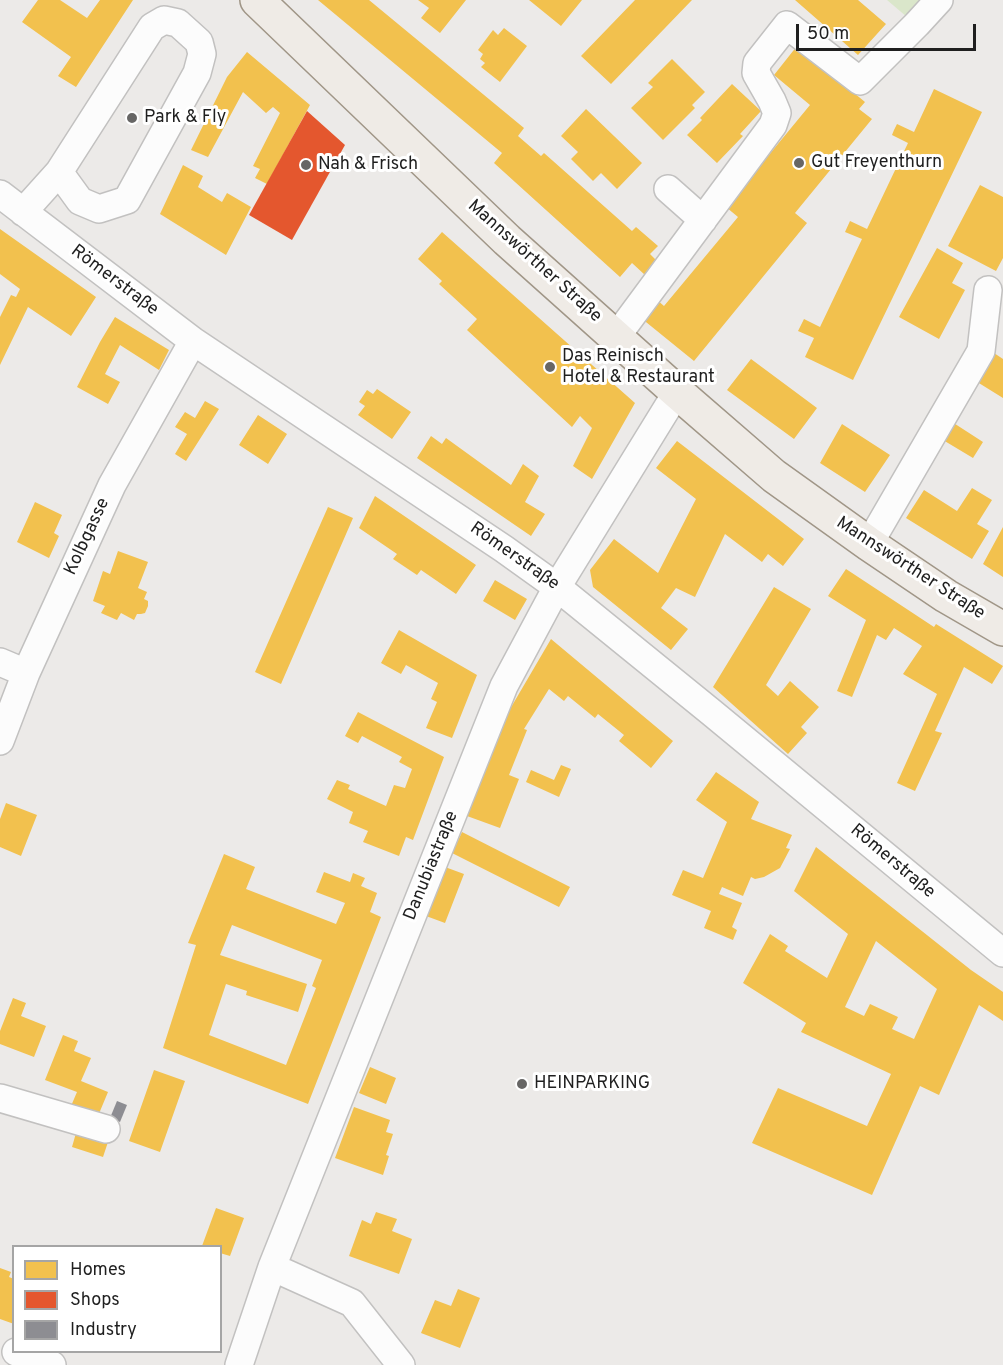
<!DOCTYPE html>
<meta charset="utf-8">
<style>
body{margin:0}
#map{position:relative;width:1003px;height:1365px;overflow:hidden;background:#eceae8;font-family:Overpass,sans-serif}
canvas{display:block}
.legend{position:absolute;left:12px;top:1245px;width:210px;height:108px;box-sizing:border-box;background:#fff;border:2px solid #a5a5a5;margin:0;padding:8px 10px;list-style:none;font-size:18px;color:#1f1f1f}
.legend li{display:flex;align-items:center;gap:12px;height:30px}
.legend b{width:30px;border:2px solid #a5a5a5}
.scale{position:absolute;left:796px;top:24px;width:180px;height:27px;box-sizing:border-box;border:3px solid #1f1f1f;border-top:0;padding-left:8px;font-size:18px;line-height:21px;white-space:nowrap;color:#1f1f1f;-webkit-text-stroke:4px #fff;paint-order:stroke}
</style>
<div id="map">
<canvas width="1003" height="1365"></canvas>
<ul class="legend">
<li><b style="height:16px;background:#f2c14e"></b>Homes</li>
<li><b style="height:16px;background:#e4572e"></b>Shops</li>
<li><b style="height:16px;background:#8d8d92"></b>Industry</li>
</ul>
<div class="scale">50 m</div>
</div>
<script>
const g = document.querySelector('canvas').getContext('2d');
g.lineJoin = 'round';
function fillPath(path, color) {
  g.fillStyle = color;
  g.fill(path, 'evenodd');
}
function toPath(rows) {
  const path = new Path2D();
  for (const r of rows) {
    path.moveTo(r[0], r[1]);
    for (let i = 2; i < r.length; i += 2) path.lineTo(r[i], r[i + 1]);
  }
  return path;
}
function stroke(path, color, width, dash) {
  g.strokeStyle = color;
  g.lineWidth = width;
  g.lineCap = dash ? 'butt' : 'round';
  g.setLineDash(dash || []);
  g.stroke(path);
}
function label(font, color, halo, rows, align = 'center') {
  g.font = font + ' Overpass,sans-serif';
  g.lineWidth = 6;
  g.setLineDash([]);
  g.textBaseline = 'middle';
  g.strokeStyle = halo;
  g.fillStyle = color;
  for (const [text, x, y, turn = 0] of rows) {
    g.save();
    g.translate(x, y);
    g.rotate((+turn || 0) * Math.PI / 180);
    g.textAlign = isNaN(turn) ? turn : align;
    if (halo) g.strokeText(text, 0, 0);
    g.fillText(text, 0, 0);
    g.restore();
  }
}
const grass = toPath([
 [887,0,924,0,907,17]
]);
const homes = toPath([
 [38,0,60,0,87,18,100,0,133,0,76,87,58,76,71,57,22,22],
 [318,0,369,0,524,128,518,136,541,156,544,153,632,231,636,227,658,246,650,254,657,261,645,275,632,263,620,277,494,163,502,153],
 [418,0,466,0,440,33,421,18,429,8],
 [529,0,582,0,561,26],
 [635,0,692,0,611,84,581,56],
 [795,0,858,0,886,24,858,55],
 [504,28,527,46,500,82,481,67,485,63,480,59,483,54,478,50,493,30,498,35],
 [797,46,865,102,859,109,872,119,795,213,807,223,694,361,641,318,656,299,664,306,738,217,726,207,810,105,774,75],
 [247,52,310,105,267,184,255,178,260,169,253,166,280,113,273,107,266,113,243,92,208,157,191,150,227,77],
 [672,59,705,92,692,105,695,108,663,140,631,108,653,87,648,83],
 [732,84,761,111,740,134,743,136,717,163,687,135,702,120,700,118],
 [934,89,982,112,853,380,805,357,814,338,798,331,804,319,820,327,862,239,845,232,850,221,867,229,908,143,892,135,894,130,897,124,914,132],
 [586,109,642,163,617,189,601,173,593,181,571,159,578,152,561,136],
 [183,165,203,176,198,187,222,202,227,193,251,207,226,255,160,214],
 [980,185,1003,197,1003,258,996,271,948,246],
 [0,229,96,297,71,336,28,307,0,365,0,317,11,295,16,297,20,289,0,274],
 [442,232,635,403,592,479,573,466,592,428,580,416,572,427,467,330,477,319,439,284,442,281,418,259],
 [937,248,963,263,952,283,965,290,939,339,899,317],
 [115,317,169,350,159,370,120,345,105,374,120,382,108,404,77,387,100,342],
 [991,351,1003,359,1003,398,974,380],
 [751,359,817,408,794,439,727,390],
 [377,389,411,412,392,439,358,415,365,406,359,402,367,390,373,394],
 [205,401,219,409,186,461,175,454,187,434,175,427,185,412,195,418],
 [258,415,287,434,268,464,239,445],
 [949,420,983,442,973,458,938,437],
 [842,424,890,455,865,492,820,463],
 [431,436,442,444,446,438,511,485,523,464,539,476,525,502,545,514,531,536,417,458],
 [677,441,804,539,783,566,768,554,762,562,725,534,695,597,676,588,661,608,688,629,671,650,593,587,590,570,614,539,658,573,696,499,656,468],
 [972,488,992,500,977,524,989,531,972,559,906,518,924,490,957,511],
 [375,496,476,565,456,594,421,570,417,575,393,559,397,554,359,528],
 [35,502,62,515,54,533,59,536,49,558,17,542],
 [328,507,353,518,281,684,255,672],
 [1003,527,1003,577,983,564],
 [118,551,148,562,138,588,147,592,144,599,148,601,148,606,145,613,141,614,137,614,134,620,121,613,117,620,101,613,105,606,93,601,103,571,110,574],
 [846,569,934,627,936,624,1003,666,992,684,964,667,935,731,942,733,915,791,897,783,937,694,903,674,922,646,894,628,886,640,877,635,852,697,837,691,866,620,828,596],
 [495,580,527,599,515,620,483,601],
 [774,587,811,609,766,685,778,696,790,681,819,707,801,727,807,733,788,754,713,687],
 [399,630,477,675,452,738,426,728,437,702,431,699,438,683,406,665,401,674,381,663],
 [551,639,673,741,651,768,619,741,624,735,598,714,595,718,568,696,564,701,549,689,524,729,527,730,509,775,519,779,500,828,467,816,503,721],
 [358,712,444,757,413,840,406,837,399,856,363,842,368,831,349,823,353,812,327,799,337,780,350,785,348,789,386,806,394,785,405,788,412,769,399,762,402,757,362,736,358,743,345,736],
 [561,765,571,769,559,797,526,782,531,770,554,780],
 [716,772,759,802,751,819,792,835,786,848,790,849,780,868,764,877,755,879,751,877,743,896,722,887,719,894,742,903,732,927,737,930,733,940,704,928,711,911,672,895,683,870,703,878,727,822,696,800],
 [6,803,37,815,21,856,0,847,0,819],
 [462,832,570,887,559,907,452,853],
 [816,847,971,970,1003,992,1003,1021,979,1005,939,1095,920,1086,872,1195,752,1143,778,1088,867,1126,891,1074,801,1032,806,1023,743,983,770,934,788,946,785,951,827,978,848,934,794,891],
 [876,941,937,989,914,1039,892,1029,898,1017,870,1004,864,1016,845,1007],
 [224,854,255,867,246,889,336,924,345,903,316,892,324,872,350,882,353,873,365,878,361,886,377,893,370,912,381,917,308,1104,163,1048,196,945,188,943],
 [232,925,322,960,312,986,316,988,286,1065,209,1035,226,984,247,991,246,995,298,1012,307,984,220,955],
 [445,867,464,874,445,923,426,916],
 [13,998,26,1003,21,1016,46,1026,34,1057,0,1044,0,1031],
 [63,1035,78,1041,74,1051,91,1058,81,1081,108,1092,98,1116,71,1106,77,1092,45,1080],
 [370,1067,396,1078,386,1104,359,1093],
 [154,1070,185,1081,160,1152,129,1141],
 [354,1107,390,1120,386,1132,393,1134,386,1155,389,1156,383,1175,335,1158],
 [78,1126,110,1136,103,1157,72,1147],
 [216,1208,244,1218,230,1256,220,1253,220,1246,202,1246],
 [376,1212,397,1219,392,1231,412,1239,399,1274,349,1256,362,1220,371,1224],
 [0,1268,11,1272,9,1277,14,1279,14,1324,0,1319],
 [458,1289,480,1298,460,1348,421,1333,435,1300,451,1306]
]);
const shops = toPath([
 [307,111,345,145,292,240,249,215]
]);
const industry = toPath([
 [117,1101,127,1105,120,1122,110,1118]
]);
const minor = toPath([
 [668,189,703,220],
 [0,194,193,341,504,549,557,587,711,712,1003,953],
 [23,212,59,172,152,27,164,20,178,23,199,42,202,54,197,73,127,200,99,209,80,201,59,172],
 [616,337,773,125,777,113,772,101,756,73,757,63,787,25,860,81,917,24,939,0],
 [869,544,981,351,988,290],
 [0,662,26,673],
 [0,741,26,673,112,485,193,341],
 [0,1098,106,1129],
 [272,1267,352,1303,401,1365],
 [16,1352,52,1365],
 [239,1365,272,1267,504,686,557,587,677,392]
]);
const major = toPath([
 [257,0,507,240,677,392,774,476,869,544,946,596,1003,629]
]);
const markers = [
 [132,118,6,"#676665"],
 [799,163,6,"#676665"],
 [306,165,6,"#676665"],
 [550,367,6,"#676665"],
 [522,1084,6,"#676665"]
];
const poiNames = [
 ["Park & Fly",144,118],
 ["Gut Freyenthurn",811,163],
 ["Nah & Frisch",318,165],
 ["Das Reinisch",562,357],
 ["Hotel & Restaurant",562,378],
 ["HEINPARKING",534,1084]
];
const streetNames = [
 ["Mannswörther Straße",534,262,42],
 ["Römerstraße",114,281,37],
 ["Kolbgasse",88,537,-65],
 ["Römerstraße",514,557,35],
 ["Mannswörther Straße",910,569,33],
 ["Römerstraße",892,862,40],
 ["Danubiastraße",432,866,-68]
];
fillPath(grass, '#dae6ca');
fillPath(homes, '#f2c14e');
fillPath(shops, '#e4572e');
fillPath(industry, '#8d8d92');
stroke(minor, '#c2c1c0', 30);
stroke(major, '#a09687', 36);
stroke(minor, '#fcfcfc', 27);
stroke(major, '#efebe6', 33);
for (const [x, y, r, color] of markers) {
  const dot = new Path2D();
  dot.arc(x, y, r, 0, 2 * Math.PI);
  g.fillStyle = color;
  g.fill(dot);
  stroke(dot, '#fff', 2);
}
label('18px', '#1f1f1f', '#fff', poiNames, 'left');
label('18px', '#1f1f1f', '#fff', streetNames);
</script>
